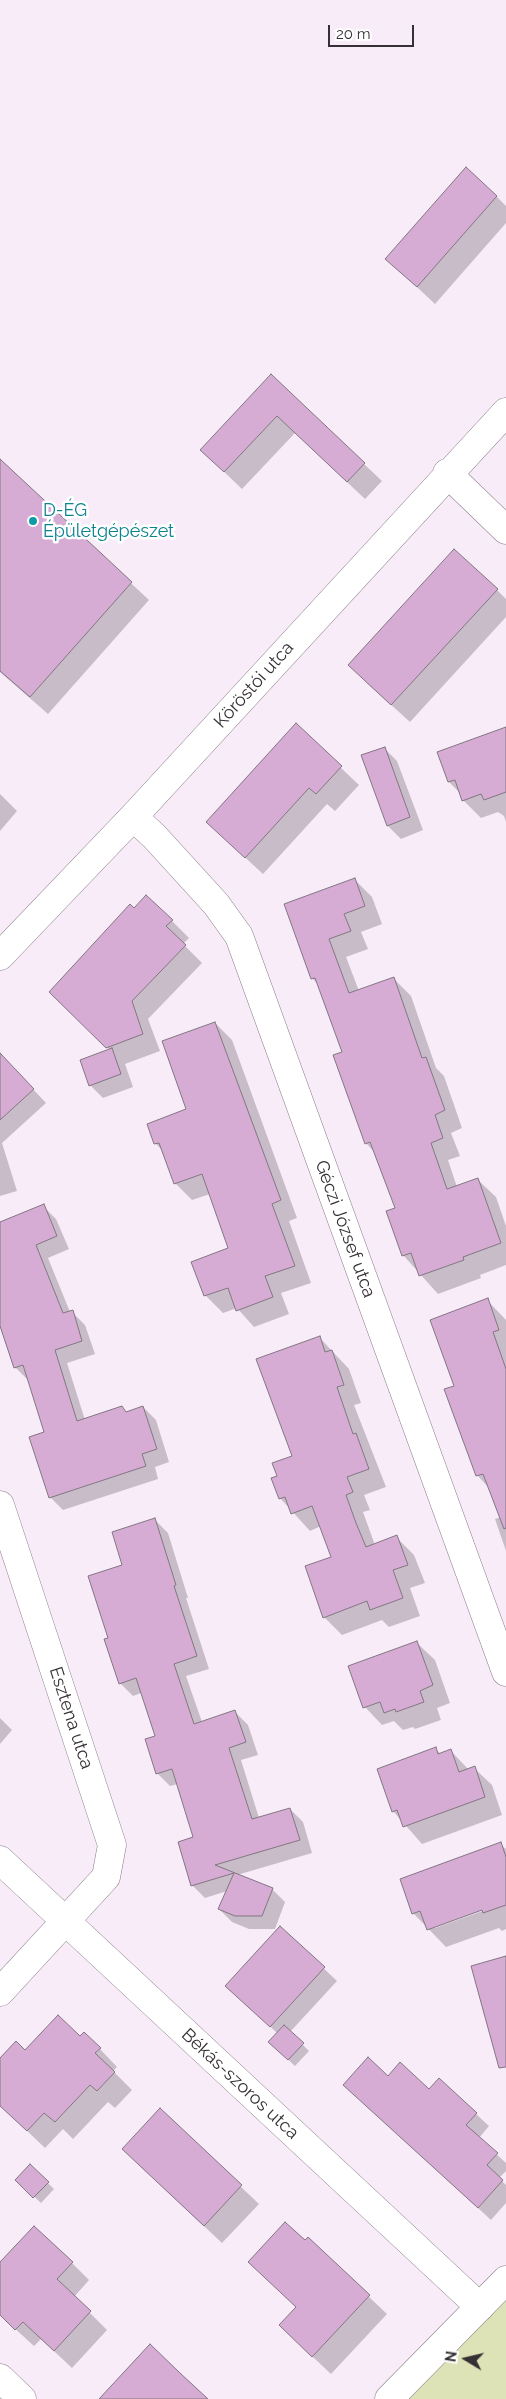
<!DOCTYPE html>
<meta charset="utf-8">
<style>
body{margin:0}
#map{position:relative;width:506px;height:2399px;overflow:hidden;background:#f9ecf9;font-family:Raleway,sans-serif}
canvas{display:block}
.north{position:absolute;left:441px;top:2334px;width:50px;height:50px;-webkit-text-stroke:4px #fff;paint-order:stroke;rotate:279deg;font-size:14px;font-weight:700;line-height:20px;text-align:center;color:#353034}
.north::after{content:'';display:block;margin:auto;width:18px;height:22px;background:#353034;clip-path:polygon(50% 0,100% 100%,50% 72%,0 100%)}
.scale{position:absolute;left:328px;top:25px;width:86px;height:22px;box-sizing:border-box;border:2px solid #353034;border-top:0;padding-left:6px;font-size:15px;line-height:18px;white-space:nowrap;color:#353034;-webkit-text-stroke:4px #fff;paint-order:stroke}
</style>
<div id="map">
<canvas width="506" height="2399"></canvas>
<div class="north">N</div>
<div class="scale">20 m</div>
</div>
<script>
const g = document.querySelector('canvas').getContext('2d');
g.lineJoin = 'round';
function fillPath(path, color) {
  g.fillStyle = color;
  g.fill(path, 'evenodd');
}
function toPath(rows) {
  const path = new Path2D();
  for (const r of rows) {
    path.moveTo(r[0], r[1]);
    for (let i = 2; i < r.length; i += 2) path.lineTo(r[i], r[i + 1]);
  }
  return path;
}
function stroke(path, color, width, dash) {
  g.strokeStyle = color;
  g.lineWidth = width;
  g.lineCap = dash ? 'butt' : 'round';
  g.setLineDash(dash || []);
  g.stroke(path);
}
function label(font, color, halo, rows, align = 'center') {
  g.font = font + ' Raleway,sans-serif';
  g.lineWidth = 5;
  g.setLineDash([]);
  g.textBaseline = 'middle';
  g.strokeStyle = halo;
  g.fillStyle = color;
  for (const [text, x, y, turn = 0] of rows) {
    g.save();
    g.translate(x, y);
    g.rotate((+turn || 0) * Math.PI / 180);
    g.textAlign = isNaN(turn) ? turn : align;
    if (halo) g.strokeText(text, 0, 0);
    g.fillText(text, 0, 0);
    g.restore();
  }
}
const green = toPath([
 [506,2280,506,2399,389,2399]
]);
const shadow = toPath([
 [496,196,506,206,506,223,435,304,387,259],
 [271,376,382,481,365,499,295,433,242,489,219,467],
 [0,461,149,600,48,714,0,672],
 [497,590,506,599,506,617,410,722,367,683],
 [296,725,359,785,335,811,327,804,263,874,225,839],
 [506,728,506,822,504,816,498,812,481,818,463,800,461,794,449,782,439,753],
 [384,748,397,761,423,830,401,839,388,826,363,756],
 [0,794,17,811,0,831],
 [354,879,372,897,382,924,361,932,368,949,346,957,359,991,393,978,411,996,436,1068,444,1076,462,1128,451,1133,460,1156,448,1160,457,1187,478,1180,496,1197,506,1226,506,1265,480,1275,481,1278,438,1294,403,1255,396,1209,376,1154,366,1143,344,1053,320,986,312,978],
 [134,909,172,921,189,938,183,944,202,963,148,1019,160,1051,125,1064,133,1087,103,1098,90,1085,110,1050,68,1009],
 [215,1023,232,1040,297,1218,289,1221,311,1283,281,1293,289,1314,254,1327,237,1308,223,1313,206,1296,193,1262,230,1249,210,1194,192,1200,175,1183,163,1151,156,1144,149,1124,188,1110],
 [0,1065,18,1073,46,1103,2,1143,17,1191,0,1196],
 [43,1206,56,1219,69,1249,48,1258,70,1312,72,1312,85,1325,95,1354,67,1363,85,1420,127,1413,143,1407,156,1420,169,1462,155,1467,158,1479,63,1510,50,1497,46,1433,28,1380,15,1367,0,1302,0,1223],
 [487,1300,506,1320,506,1551,495,1519,501,1517,490,1489,477,1475,455,1386],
 [320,1338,349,1369,361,1403,354,1405,386,1487,364,1495,370,1510,363,1512,375,1545,396,1537,414,1555,425,1583,410,1588,420,1616,389,1627,382,1620,342,1635,324,1617,333,1557,321,1526,310,1531,280,1498,293,1457],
 [155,1520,168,1533,188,1598,186,1598,209,1669,186,1676,202,1722,235,1712,248,1725,258,1755,241,1760,259,1818,290,1809,303,1822,312,1853,237,1875,272,1889,285,1902,275,1929,249,1929,232,1922,219,1909,227,1891,205,1898,192,1885,195,1838,178,1784,170,1786,157,1773,157,1737,141,1693,133,1696,120,1683,109,1638,123,1566],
 [417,1643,435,1660,450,1703,437,1708,441,1720,415,1729,413,1727,403,1730,394,1721,382,1725,365,1707],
 [0,1718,12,1730,0,1744],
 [435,1749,441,1754,450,1750,469,1770,474,1768,492,1785,502,1815,422,1844,393,1811,378,1769],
 [500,1844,506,1849,506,1929,502,1931,499,1928,446,1947,413,1913],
 [487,1907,488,1909,435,1928,433,1927],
 [280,1927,337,1981,290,2032,309,2051,295,2066,276,2048,277,2033,240,1998],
 [80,2038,100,2049,117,2067,113,2071,132,2090,115,2108,108,2102,73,2139,63,2129,45,2148,0,2105,0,2060],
 [388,2077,429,2091,476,2114,489,2126,479,2138,506,2163,506,2171,499,2178,506,2185,506,2203,491,2220,344,2085],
 [160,2110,259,2204,222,2243,141,2167],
 [30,2166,54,2189,41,2203,17,2180],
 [308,2239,387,2314,331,2374,298,2343,297,2308,250,2262],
 [72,2263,89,2280,74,2297,107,2330,72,2368,41,2339,34,2346,0,2315,0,2264]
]);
const building = toPath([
 [466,167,497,196,417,287,385,259,466,167],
 [271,374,365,463,347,482,277,416,224,472,200,450,271,374],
 [0,459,132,582,30,697,0,671,0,459],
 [454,549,498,589,391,705,348,665,454,549],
 [296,723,342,766,316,794,309,788,245,858,206,822,296,723],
 [506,727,506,792,484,800,481,794,462,801,455,780,448,782,437,752,506,727],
 [385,747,410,817,387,826,361,755,385,747],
 [355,878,365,906,344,914,351,931,329,939,349,993,394,977,422,1058,426,1057,445,1110,435,1115,443,1138,431,1143,447,1189,478,1178,501,1243,463,1257,464,1260,419,1276,411,1253,402,1256,386,1211,395,1208,370,1142,365,1144,333,1055,342,1052,315,978,311,979,284,904,355,878],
 [146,895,173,920,166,926,186,945,132,1001,143,1034,106,1048,49,992,130,904,134,908,146,895],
 [215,1022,281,1200,272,1204,295,1266,265,1276,273,1297,236,1311,228,1288,204,1296,191,1262,228,1248,202,1174,174,1184,159,1143,154,1144,147,1124,186,1109,162,1041,215,1022],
 [112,1048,121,1074,89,1086,80,1060,112,1048],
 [0,1053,34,1089,0,1120,0,1053],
 [44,1204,57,1236,36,1245,63,1313,73,1310,82,1341,55,1350,77,1421,122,1406,126,1412,143,1406,157,1449,142,1454,146,1466,49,1498,29,1437,44,1432,23,1365,14,1368,0,1326,0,1222,44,1204],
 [488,1298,499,1330,493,1332,506,1369,506,1528,504,1529,483,1474,476,1476,444,1389,454,1386,430,1320,488,1298],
 [320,1336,325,1352,332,1350,344,1385,337,1387,353,1434,356,1433,369,1469,347,1477,353,1492,346,1495,356,1523,366,1547,397,1535,408,1565,393,1570,403,1598,370,1610,367,1601,323,1618,305,1566,331,1557,312,1506,291,1514,285,1497,279,1499,271,1478,277,1476,272,1463,292,1456,256,1359,320,1336],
 [155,1518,176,1585,174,1586,197,1656,174,1664,194,1724,235,1710,246,1742,229,1748,252,1819,290,1808,300,1840,215,1865,273,1888,262,1916,235,1916,218,1909,234,1873,191,1886,178,1842,193,1837,172,1769,156,1774,145,1739,155,1736,136,1678,119,1684,104,1639,108,1638,88,1576,122,1565,112,1532,155,1518],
 [417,1641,433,1685,420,1691,424,1702,396,1712,395,1709,384,1713,380,1702,363,1708,348,1666,417,1641],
 [436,1747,438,1754,451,1749,459,1772,475,1766,485,1797,403,1827,397,1810,392,1812,377,1769,436,1747],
 [501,1842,506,1857,506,1905,483,1913,482,1910,427,1930,420,1911,412,1914,400,1879,501,1842],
 [280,1926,325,1967,270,2027,225,1986,280,1926],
 [506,1956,506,2067,499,2068,471,1966,506,1956],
 [58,2015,80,2036,84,2032,101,2048,95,2053,115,2072,97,2091,90,2085,55,2122,44,2113,27,2131,0,2106,0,2058,16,2041,25,2050,58,2015],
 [284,2025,304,2043,288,2060,268,2042,284,2025],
 [368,2057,388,2076,400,2062,429,2089,439,2078,477,2113,466,2125,498,2153,487,2165,503,2180,478,2208,343,2085,368,2057],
 [160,2108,242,2185,204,2226,122,2149,160,2108],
 [30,2164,49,2182,33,2198,15,2180,30,2164],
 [285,2222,305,2240,308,2237,370,2295,312,2357,279,2325,296,2307,248,2262,285,2222],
 [34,2226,73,2262,57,2279,91,2311,54,2351,23,2322,15,2330,0,2315,0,2262,34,2226],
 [150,2344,180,2373,208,2399,99,2399,150,2344]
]);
const minor = toPath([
 [447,473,506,530],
 [133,817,154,836,216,904,239,936,506,1672],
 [0,956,133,817,506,412],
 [0,1505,112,1845,106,1877,0,1992],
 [0,1860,480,2307],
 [0,2378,22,2399],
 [389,2399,506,2280]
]);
const markers = [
 [33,521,5,"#0f9aa8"]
];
const cultureNames = [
 ["D-ÉG",43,511],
 ["Épületgépészet",43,532]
];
const streetNames = [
 ["Köröstói utca",254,685,-48],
 ["Géczi József utca",345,1229,70],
 ["Esztena utca",71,1718,72],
 ["Békás-szoros utca",240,2084,43]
];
fillPath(green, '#dde2b7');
fillPath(shadow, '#0003');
fillPath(building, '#d6acd4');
stroke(building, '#827681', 1);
stroke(minor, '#897e89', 29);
stroke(minor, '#fff', 28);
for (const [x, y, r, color] of markers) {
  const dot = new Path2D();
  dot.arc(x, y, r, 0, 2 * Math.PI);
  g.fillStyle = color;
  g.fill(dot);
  stroke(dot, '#fff', 2);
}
label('18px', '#0d838f', '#fff', cultureNames, 'left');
label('18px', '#353034', '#fff', streetNames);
</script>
